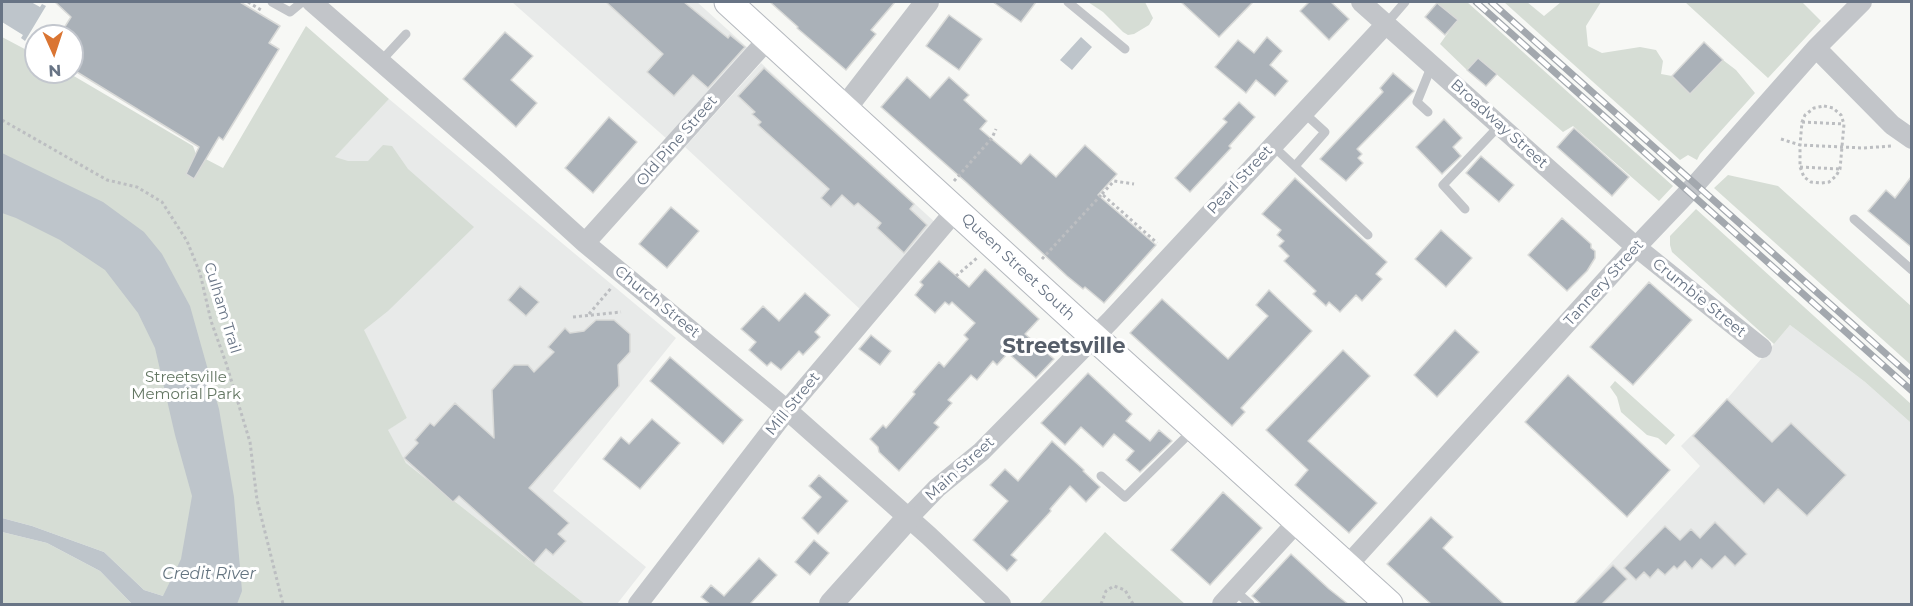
<!DOCTYPE html>
<style>
body{margin:0}
#map{position:relative;width:1913px;height:606px;overflow:hidden;background:#f7f8f5;font-family:Montserrat,sans-serif}
canvas{display:block}
.frame{position:absolute;inset:0;border:3px solid #687485;pointer-events:none}
.north{position:absolute;left:24px;top:24px;width:60px;height:60px;box-sizing:border-box;background:#fff;border:2px solid #c3c7ce;border-radius:50%;rotate:177deg;font-size:16px;font-weight:700;line-height:24px;text-align:center;color:#687485}
.north::after{content:'';display:block;margin:auto;width:21px;height:27px;background:#da7533;clip-path:polygon(50% 0,100% 100%,50% 72%,0 100%)}
</style>
<div id="map">
<canvas width="1913" height="606"></canvas>
<div class="frame"></div>
<div class="north">N</div>
</div>
<script>
const g = document.querySelector('canvas').getContext('2d');
g.lineJoin = 'round';
function fillPath(path, color) {
  g.fillStyle = color;
  g.fill(path, 'evenodd');
}
function toPath(rows) {
  const path = new Path2D();
  for (const r of rows) {
    path.moveTo(r[0], r[1]);
    for (let i = 2; i < r.length; i += 2) path.lineTo(r[i], r[i + 1]);
  }
  return path;
}
function stroke(path, color, width, dash) {
  g.strokeStyle = color;
  g.lineWidth = width;
  g.lineCap = dash ? 'butt' : 'round';
  g.setLineDash(dash || []);
  g.stroke(path);
}
function label(font, color, halo, rows, align = 'center') {
  g.font = font + ' Montserrat,sans-serif';
  g.lineWidth = 6;
  g.setLineDash([]);
  g.textBaseline = 'middle';
  g.strokeStyle = halo;
  g.fillStyle = color;
  for (const [text, x, y, turn = 0] of rows) {
    g.save();
    g.translate(x, y);
    g.rotate((+turn || 0) * Math.PI / 180);
    g.textAlign = isNaN(turn) ? turn : align;
    if (halo) g.strokeText(text, 0, 0);
    g.fillText(text, 0, 0);
    g.restore();
  }
}
const built = toPath([
 [512,2,697,2,748,48,667,139],
 [761,63,938,225,862,311,685,147],
 [389,99,676,338,553,491,646,567,617,604,585,604,406,463,387,430,407,418,297,197],
 [1790,325,1865,382,1911,423,1911,604,1573,604,1700,466,1681,446,1727,399]
]);
const green = toPath([
 [1088,2,1145,2,1153,18,1149,25,1134,34,1128,35,1123,32,1103,12],
 [1436,2,1467,2,1673,186,1659,201,1573,126,1563,132,1478,58,1467,70,1440,44,1457,20],
 [1504,2,1527,2,1544,16,1561,2,1601,2,1586,26,1588,46,1602,53,1640,47,1656,50,1663,61,1661,74,1672,76,1690,94,1723,60,1736,70,1755,93,1700,154,1697,160,1688,155,1680,160],
 [1685,2,1802,2,1821,21,1768,78],
 [306,26,389,99,335,157,348,161,368,161,383,145,392,146,408,169,474,227,388,311,364,330,407,418,388,430,406,463,585,604,166,604,163,596,144,590,104,552,32,526,2,518,2,37,36,55,36,72,67,72,193,146,196,154,223,168],
 [1728,175,1778,186,1911,306,1911,365,1714,188],
 [1696,209,1911,404,1911,423,1865,382,1790,325,1774,344,1672,252,1670,245,1670,236],
 [1615,381,1675,435,1666,445,1658,438,1647,435,1621,412,1617,397,1610,387],
 [2,532,47,543,100,571,132,604,2,604],
 [1105,532,1118,544,1185,604,1039,604]
]);
const water = toPath([
 [2,2,31,2,40,7,42,4,46,6,25,41,21,38,23,35,2,22],
 [1081,37,1092,47,1072,70,1060,60],
 [2,153,103,202,144,232,162,254,190,306,219,409,234,497,242,591,237,604,132,604,100,571,47,543,2,532,2,518,32,526,104,552,144,590,163,596,181,559,192,496,175,435,155,348,138,313,105,270,60,240,16,218,2,213]
]);
const building = toPath([
 [55,2,240,2,280,26,269,43,279,49,223,140,219,137,194,179,186,174,199,147,72,69,72,36,59,36,71,17,55,2],
 [606,2,684,2,728,38,730,35,745,47,708,88,693,75,674,96,647,72,663,54,606,2],
 [770,2,895,2,871,30,876,34,846,70,797,28,798,27,770,2],
 [993,2,1036,2,1021,22,993,2],
 [1181,2,1253,2,1219,37,1181,2],
 [1309,2,1331,2,1349,19,1329,40,1300,11,1309,2],
 [1437,3,1458,20,1445,35,1425,17,1437,3],
 [949,15,982,39,959,70,926,46,949,15],
 [505,32,533,56,511,80,537,103,516,127,463,79,505,32],
 [1267,37,1282,51,1270,65,1288,81,1275,96,1256,80,1246,93,1215,67,1238,40,1254,53,1267,37],
 [1704,42,1723,60,1690,94,1672,76,1704,42],
 [1478,58,1497,74,1486,86,1467,70,1478,58],
 [764,68,914,204,910,209,927,225,904,253,877,228,881,223,858,203,854,206,842,195,831,207,821,198,829,189,758,125,761,122,752,114,755,112,738,96,764,68],
 [1393,73,1414,91,1357,149,1362,154,1358,158,1363,163,1346,181,1320,159,1383,92,1380,88,1393,73],
 [907,77,930,98,949,77,969,95,964,100,987,121,980,129,1021,164,1030,154,1056,177,1085,145,1117,174,1098,195,1156,245,1104,303,1085,287,1083,289,1067,276,967,183,881,107,907,77],
 [1239,102,1255,117,1229,146,1231,148,1190,192,1175,178,1227,122,1223,119,1239,102],
 [609,117,637,142,593,193,565,168,609,117],
 [1444,119,1462,138,1453,147,1461,156,1442,174,1416,147,1444,119],
 [1574,128,1629,177,1612,196,1557,147,1574,128],
 [1481,156,1514,185,1499,202,1466,173,1481,156],
 [1911,177,1911,247,1868,211,1886,190,1895,198,1911,177],
 [1295,178,1387,262,1376,274,1382,279,1362,301,1356,295,1340,312,1329,302,1326,306,1313,294,1316,291,1284,261,1289,256,1279,246,1284,241,1277,235,1281,230,1262,214,1295,178],
 [671,207,699,231,667,268,639,244,671,207],
 [1562,218,1591,244,1591,248,1595,251,1595,258,1587,271,1567,291,1528,255,1562,218],
 [1441,230,1472,258,1446,287,1415,259,1441,230],
 [939,261,969,287,985,269,1039,319,1025,334,1054,359,1036,378,1008,353,997,365,993,361,977,380,971,375,948,400,952,403,934,423,939,427,899,471,879,452,878,447,870,439,883,425,886,428,915,394,913,392,939,362,944,367,968,339,964,335,975,323,952,302,949,305,945,302,935,313,915,295,923,285,920,282,939,261],
 [1649,282,1692,320,1633,385,1590,347,1649,282],
 [520,286,539,302,526,316,508,300,520,286],
 [1269,290,1312,331,1241,408,1245,412,1232,426,1130,333,1162,299,1228,359,1268,316,1256,305,1269,290],
 [805,293,830,315,815,332,820,337,803,355,799,351,781,370,771,362,767,366,749,350,756,342,741,329,763,306,779,321,805,293],
 [596,320,614,320,630,334,630,352,618,365,619,386,529,488,569,523,558,534,566,541,553,555,546,549,534,563,459,496,453,502,404,458,418,443,415,440,430,423,434,426,455,403,494,438,492,390,514,365,528,365,534,372,554,352,548,347,565,328,570,333,584,331,596,320],
 [1455,330,1479,352,1437,397,1414,375,1455,330],
 [871,335,891,351,880,365,859,349,871,335],
 [1343,350,1370,376,1308,441,1377,503,1349,533,1295,485,1308,470,1266,430,1343,350],
 [670,357,743,420,723,444,650,381,670,357],
 [1088,373,1132,414,1126,421,1150,441,1159,430,1172,441,1140,472,1126,460,1134,451,1114,434,1103,447,1081,427,1065,445,1041,423,1088,373],
 [1568,375,1670,470,1627,517,1525,422,1568,375],
 [1727,399,1772,442,1791,423,1846,475,1807,516,1778,489,1764,504,1693,436,1727,399],
 [652,419,680,443,640,489,603,459,621,437,629,444,652,419],
 [1052,441,1084,470,1083,471,1100,487,1086,502,1070,486,1050,509,1051,511,1011,555,1017,560,1007,571,973,540,1008,501,990,485,1005,469,1018,481,1052,441],
 [819,475,848,501,818,534,802,518,821,497,809,486,819,475],
 [1223,492,1262,528,1210,585,1171,550,1223,492],
 [1431,517,1453,537,1443,548,1504,604,1431,604,1387,564,1431,517],
 [1715,522,1747,554,1735,566,1725,556,1712,569,1701,559,1692,569,1685,561,1677,569,1674,566,1665,575,1658,569,1650,578,1644,572,1636,580,1624,568,1665,526,1680,540,1691,529,1700,538,1715,522],
 [814,540,829,553,810,575,795,562,814,540],
 [1291,554,1329,589,1348,604,1261,604,1252,596,1291,554],
 [759,558,777,575,750,604,710,604,701,597,711,585,724,596,759,558],
 [1613,565,1627,579,1602,604,1574,604,1613,565]
]);
const path = toPath([
 [248,2,261,10],
 [1824,106,1833,108,1841,115,1844,124,1840,169,1836,176,1829,182,1821,183,1811,182,1804,177,1800,167,1800,145,1802,122,1805,115,1814,108,1824,106],
 [2,120,107,180,137,187,162,202,187,241,200,273,211,321,226,363,250,442,257,500,283,604],
 [1802,122,1844,124],
 [1781,139,1800,145,1863,148,1892,146],
 [1800,167,1840,169],
 [954,181,992,138,996,129],
 [1102,194,1114,181,1134,184],
 [1042,259,1102,194,1157,243],
 [956,276,977,258],
 [589,314,612,287],
 [573,317,621,312],
 [1101,604,1106,591,1114,586,1125,590,1133,604]
]);
const service = toPath([
 [272,2,290,12,302,2],
 [1068,2,1125,49],
 [1386,24,1405,2],
 [381,61,406,34],
 [1428,112,1417,102,1432,65],
 [1272,145,1368,235],
 [1295,166,1325,132,1303,112],
 [1465,209,1443,185,1500,125],
 [1854,219,1912,270],
 [1101,476,1125,497,1193,430],
 [1235,591,1250,604]
]);
const minor = toPath([
 [312,2,498,164,585,243,787,410,929,536,1001,604],
 [1361,2,1636,247,1762,348],
 [1816,48,1892,125,1912,139],
 [585,243,769,38],
 [908,518,937,488,981,452,1110,321,1386,24],
 [1347,566,1636,247,1696,184,1816,48,1862,2],
 [638,604,787,410,956,210],
 [1222,604,1298,521]
]);
const tertiary = toPath([
 [845,108,927,2],
 [831,604,908,518]
]);
const secondary = toPath([
 [728,2,1073,318,1389,604]
]);
const rail = toPath([
 [1476,2,1912,391],
 [1491,2,1912,377]
]);
const streetNames = [
 ["Broadway Street",1499,124,42],
 ["Old Pine Street",677,141,-49],
 ["Pearl Street",1240,180,-47],
 ["Queen Street South",1018,267,43],
 ["Tannery Street",1604,283,-48],
 ["Crumbie Street",1699,298,39],
 ["Church Street",657,302,39],
 ["Culham Trail",222,308,73],
 ["Mill Street",793,404,-51],
 ["Main Street",960,469,-42]
];
const parkNames = [
 ["Streetsville",186,378],
 ["Memorial Park",186,395]
];
const waterNames = [
 ["Credit River",209,574]
];
const districtNames = [
 ["Streetsville",1064,347]
];
fillPath(built, '#e8eae9');
fillPath(green, '#d6ddd5');
fillPath(water, '#bec5cb');
fillPath(building, '#aab1b8');
stroke(building, '#d9dad8', 1.5);
stroke(secondary, '#b4b8be', 29);
stroke(path, '#bcbec1', 3, [3, 3]);
stroke(service, '#c2c5c9', 9);
stroke(minor, '#c2c5c9', 20);
stroke(tertiary, '#c2c5c9', 24);
stroke(secondary, '#fff', 27);
stroke(rail, '#a3a8ae', 7);
stroke(rail, '#fff', 4.5, [14]);
label('15px', '#687485', '#fff', streetNames);
label('15px', '#647763', '#fff', parkNames);
label('italic 16px', '#647480', '#fff', waterNames);
label('bold 21px', '#565e6a', '#fff', districtNames);
</script>
